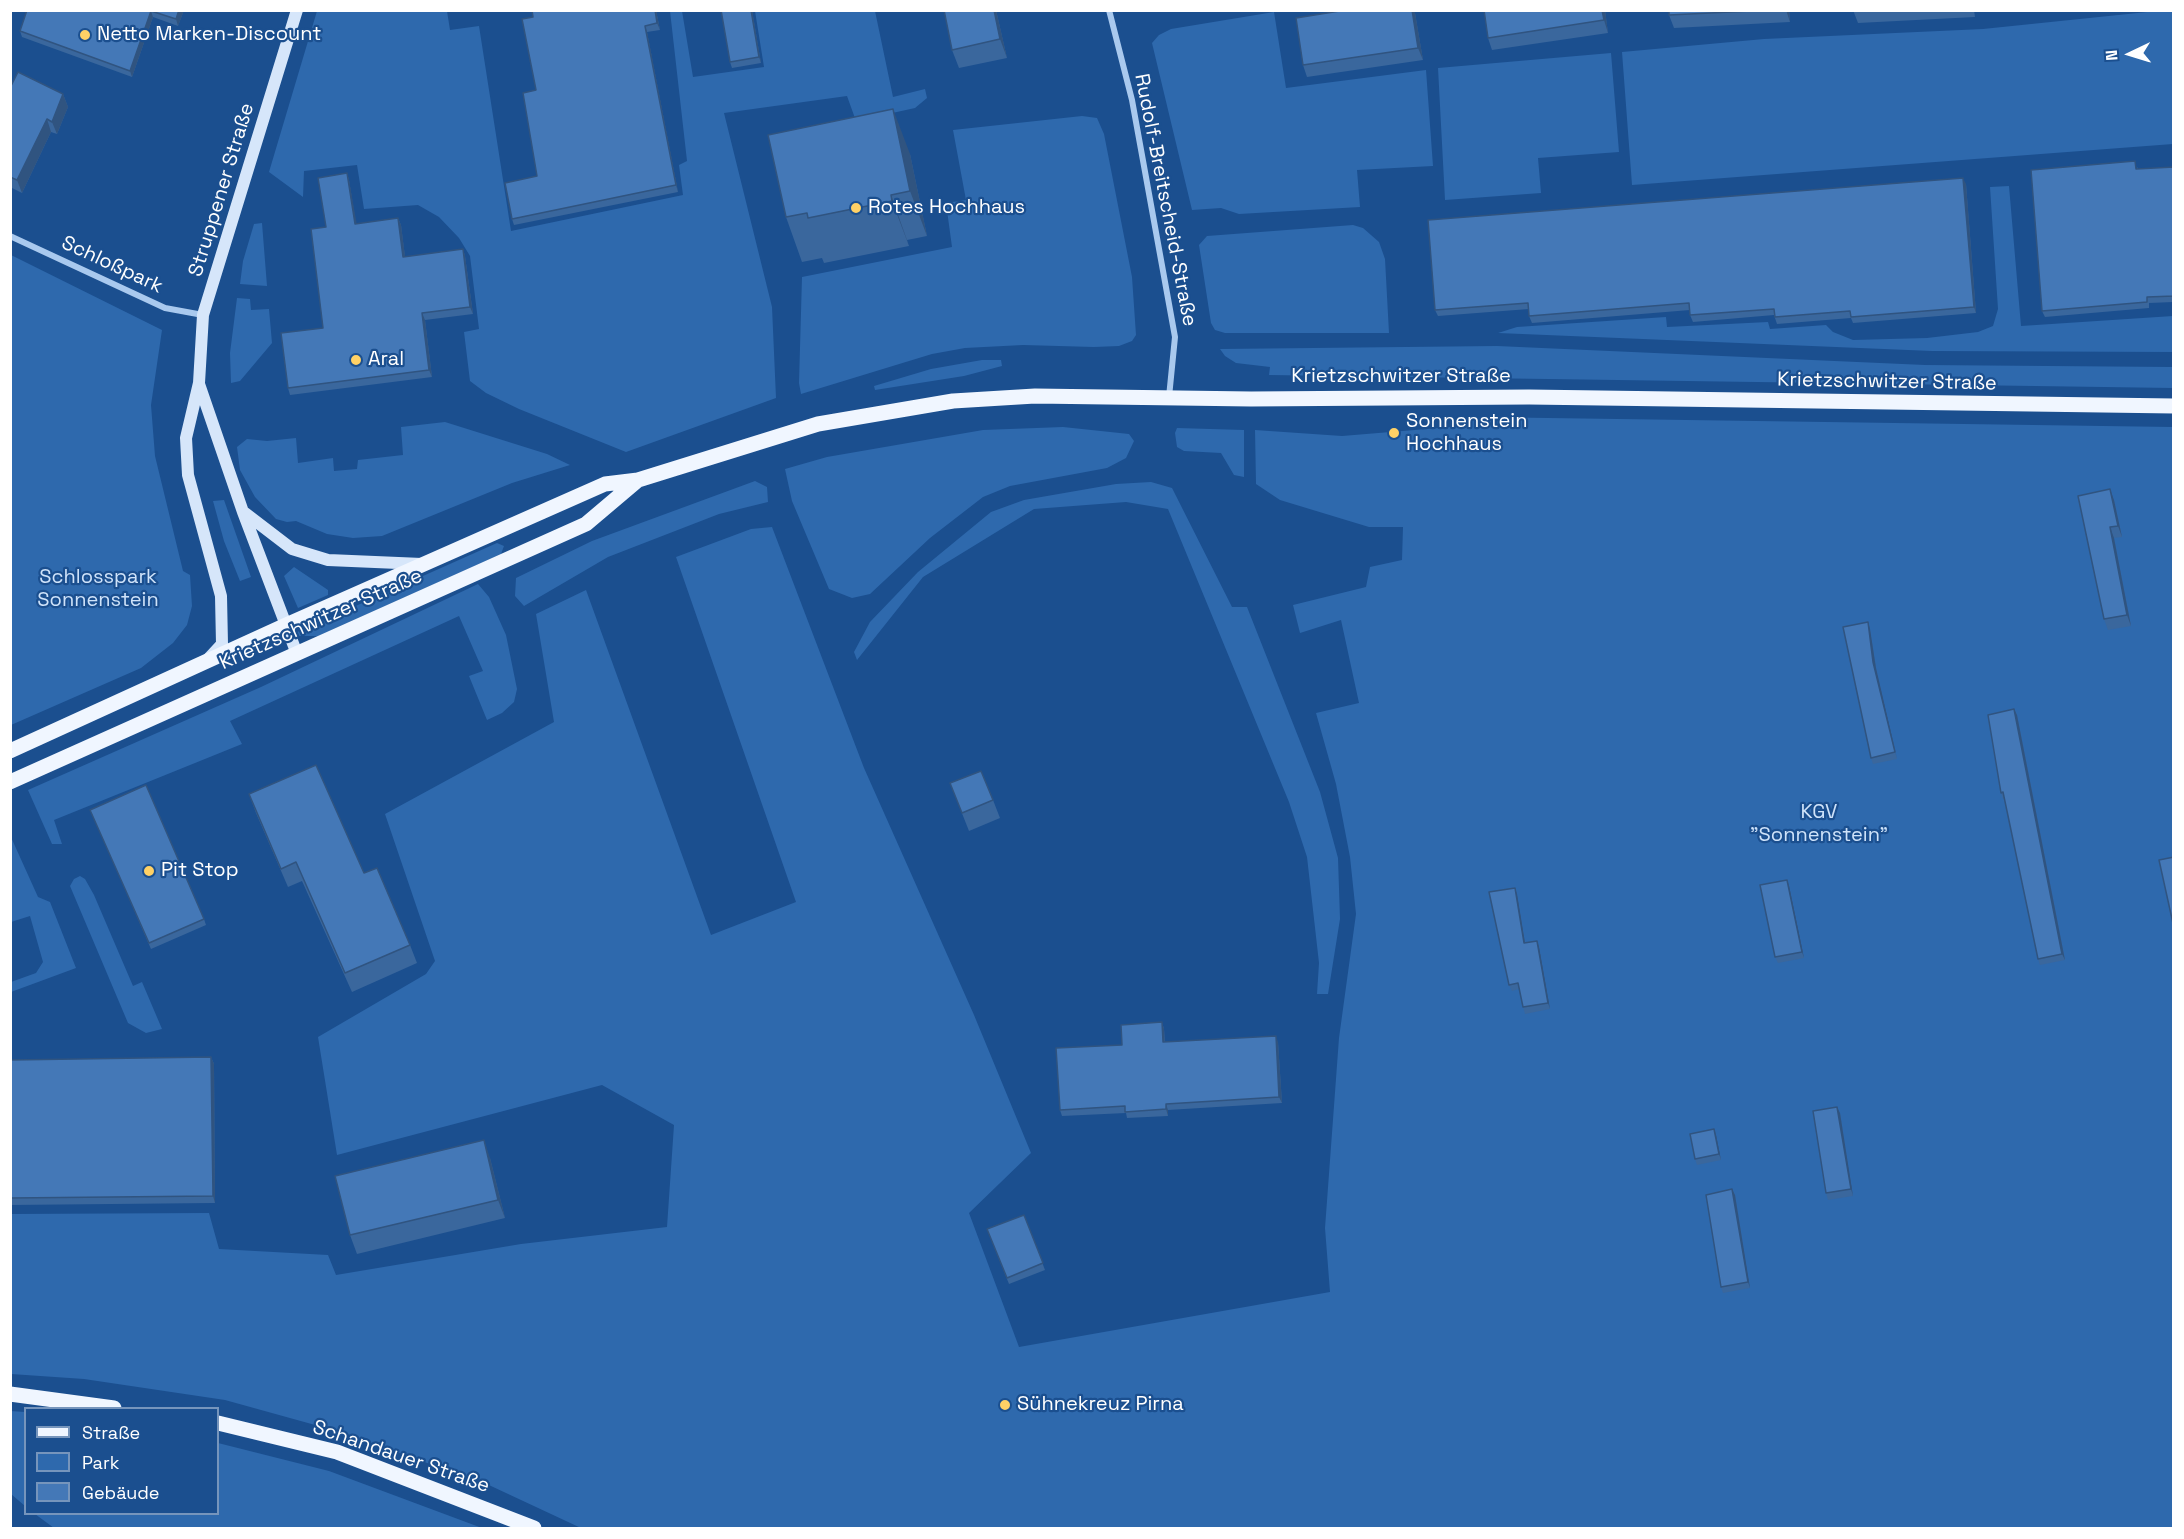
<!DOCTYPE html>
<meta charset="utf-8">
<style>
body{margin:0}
#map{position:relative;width:2184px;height:1539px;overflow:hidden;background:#1b4f8f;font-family:"Space Grotesk",sans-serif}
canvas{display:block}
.frame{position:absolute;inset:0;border:12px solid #fff;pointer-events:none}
.legend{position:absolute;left:24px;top:1407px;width:195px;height:108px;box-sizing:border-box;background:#1b4f8f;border:2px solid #7695bc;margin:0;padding:8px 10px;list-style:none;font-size:18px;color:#fff}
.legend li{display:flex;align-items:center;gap:12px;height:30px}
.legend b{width:30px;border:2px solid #7695bc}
.north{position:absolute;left:2100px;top:24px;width:60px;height:60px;-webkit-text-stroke:4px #1b4f8f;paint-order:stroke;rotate:266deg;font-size:16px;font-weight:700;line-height:24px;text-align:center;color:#fff}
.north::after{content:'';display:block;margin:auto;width:21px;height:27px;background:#fff;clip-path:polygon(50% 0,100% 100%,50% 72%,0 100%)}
</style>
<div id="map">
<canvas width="2184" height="1539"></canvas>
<div class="frame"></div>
<ul class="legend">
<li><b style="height:8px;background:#f0f6ff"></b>Straße</li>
<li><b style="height:16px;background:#2e69ad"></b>Park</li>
<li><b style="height:16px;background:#4478b7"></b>Gebäude</li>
</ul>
<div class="north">N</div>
</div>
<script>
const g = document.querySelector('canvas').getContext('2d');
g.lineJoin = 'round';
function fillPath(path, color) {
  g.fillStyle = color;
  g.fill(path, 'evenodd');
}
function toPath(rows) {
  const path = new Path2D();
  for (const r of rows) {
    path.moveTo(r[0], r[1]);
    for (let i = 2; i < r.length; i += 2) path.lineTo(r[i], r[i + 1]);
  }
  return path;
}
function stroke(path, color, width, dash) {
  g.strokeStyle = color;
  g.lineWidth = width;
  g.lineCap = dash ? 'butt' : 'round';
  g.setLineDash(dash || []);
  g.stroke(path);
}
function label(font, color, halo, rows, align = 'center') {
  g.font = font + ' "Space Grotesk",sans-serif';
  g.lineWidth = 4.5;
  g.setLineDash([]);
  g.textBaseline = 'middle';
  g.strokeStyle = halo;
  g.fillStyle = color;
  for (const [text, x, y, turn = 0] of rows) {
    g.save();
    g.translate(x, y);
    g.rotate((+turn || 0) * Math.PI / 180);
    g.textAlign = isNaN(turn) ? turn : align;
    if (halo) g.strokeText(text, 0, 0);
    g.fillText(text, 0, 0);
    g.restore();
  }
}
const green = toPath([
 [317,11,447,11,450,30,479,26,511,231,683,195,679,165,687,161,670,11,682,11,693,77,764,67,755,11,875,11,893,97,925,89,927,98,915,108,856,121,847,96,724,113,772,307,776,398,626,452,519,409,486,393,470,381,464,332,479,329,470,256,459,238,439,217,418,205,364,209,357,165,304,171,303,197,269,172],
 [2157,11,2173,11,2173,144,1632,185,1622,52,1764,39,1983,29],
 [1274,12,1286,88,1426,70,1433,166,1357,170,1360,207,1239,214,1221,208,1192,210,1152,43,1159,35,1171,29],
 [1611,53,1619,152,1538,158,1541,193,1445,200,1438,68],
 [1082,116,1097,118,1104,134,1132,277,1136,335,1132,341,1119,346,1094,347,1023,345,965,348,932,354,801,394,799,383,802,277,952,247,946,203,966,200,953,130],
 [2009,186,2021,326,2173,316,2173,352,1932,351,1498,333,1517,327,1666,317,1667,327,1768,322,1770,329,1826,325,1833,332,1853,340,1927,338,1978,332,1993,326,1998,309,1990,187],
 [262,223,267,286,240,284,243,261,254,224],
 [1353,225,1363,228,1379,242,1385,259,1389,333,1225,333,1215,330,1211,323,1199,245,1207,236],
 [11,255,162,330,151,405,155,456,183,571,190,575,192,606,187,625,173,643,141,668,11,725],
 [237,298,250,299,251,310,269,309,272,343,240,381,231,383,230,353],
 [1497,346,1925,365,2173,367,2173,388,1269,375,1270,367,1236,363,1225,356,1220,349],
 [982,360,1001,360,1002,366,964,376,875,390,874,386,931,369],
 [1479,417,2173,427,2173,1528,581,1528,491,1486,344,1433,225,1400,84,1379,11,1374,10,1214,209,1213,219,1249,328,1255,336,1275,521,1244,667,1227,674,1125,602,1085,337,1155,318,1037,426,974,435,961,385,814,554,722,536,614,586,590,711,935,796,902,676,557,751,529,772,527,864,768,974,1015,1031,1153,969,1213,1019,1347,1330,1292,1325,1228,1339,1038,1356,914,1350,857,1336,784,1316,713,1359,703,1341,620,1300,633,1293,605,1366,587,1370,567,1402,560,1403,527,1369,527,1280,500,1256,484,1255,430,1342,436,1463,426],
 [445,422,547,454,570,465,512,483,382,536,353,538,327,534,296,521,287,522,276,519,255,497,240,470,237,447,247,439,267,441,296,438,298,463,333,458,334,471,357,469,358,460,403,455,401,427],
 [1063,427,1129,434,1134,441,1126,458,1107,468,1010,486,983,497,930,538,870,594,852,598,829,589,792,501,785,469,827,457,983,430],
 [1177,428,1244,430,1244,477,1234,475,1221,453,1184,451,1177,447,1175,433],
 [755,481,767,487,768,502,719,514,608,557,524,606,515,596,516,578,592,541],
 [1151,482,1172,488,1232,607,1247,607,1320,792,1338,858,1340,919,1328,994,1317,994,1319,963,1307,857,1289,802,1168,509,1126,502,1034,509,923,577,857,660,854,652,870,622,918,572,991,512,1024,500,1116,484],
 [224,500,251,577,240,581,224,541,213,501],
 [497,543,504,546,501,554,470,568,318,636,295,636,295,633],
 [294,567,328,590,328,595,298,608,284,576],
 [478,584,489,597,506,635,517,689,514,702,502,713,487,720,469,676,483,671,459,616,230,721,242,744,54,820,62,844,52,844,28,790,261,687],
 [10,835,38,897,50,902,76,968,11,992,11,982,36,973,43,962,30,916,11,922],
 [80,876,85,879,94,895,133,986,142,982,162,1029,146,1033,128,1023,70,886,74,879],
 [10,1411,25,1412,25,1506,11,1494],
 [218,1443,329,1471,482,1528,54,1528,35,1514,218,1514]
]);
const minor = toPath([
 [1109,10,1132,100,1175,337,1169,397],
 [10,236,165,308,203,315]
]);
const secondary = toPath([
 [199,384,243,512,297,654],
 [245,513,292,549,328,560,422,564],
 [209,658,222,644,221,596,188,475,186,438,199,383,203,315,297,10]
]);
const primary = toPath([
 [10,751,286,625,605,484,638,480,818,424,953,401,1035,396,1251,399,1529,397,2174,406],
 [10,782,586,524,638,480],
 [10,1394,114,1408],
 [218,1423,337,1452,534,1528]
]);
const wall = toPath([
 [27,10,184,10,178,26,153,17,132,77,22,37,20,31],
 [656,10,660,30,647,32,678,192,514,225,512,219,537,176],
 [752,10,761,63,732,68,730,62],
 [996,10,1007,58,959,68,952,50],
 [1605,10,1608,33,1492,50,1488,38],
 [1669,10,1789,10,1790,22,1674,28,1669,15],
 [1853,10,1974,10,1975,17,1858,23],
 [1415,13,1423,60,1307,77,1303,65],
 [10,88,63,94,68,107,57,134,51,132,22,193,10,187],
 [910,154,927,236,907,240,909,246,824,263,822,258,802,262,786,217],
 [2138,167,2138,169,2174,167,2174,302,2149,303,2149,308,2045,317,2042,311],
 [347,173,349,180,356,224,398,218,401,225,405,257,463,249,465,256,473,314,425,320,432,377,290,395,288,388,323,328,326,227],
 [1966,184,1976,313,1853,323,1851,318,1777,324,1774,315,1693,322,1690,315,1690,310,1532,323,1529,316,1529,309,1438,316,1435,310],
 [2078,496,2114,500,2122,537,2114,538,2131,626,2108,630,2104,619],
 [1870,629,1876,668,1897,759,1873,764,1871,758],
 [2014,709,2017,715,2065,960,2040,965,2038,959,2005,799,2003,799,2001,793],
 [950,783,993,800,1000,818,969,831],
 [249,794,364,873,410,945,417,963,352,992,302,881,288,887,256,813],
 [93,816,204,919,206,925,151,949],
 [1787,880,1789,886,1804,958,1778,963,1775,957],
 [1517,894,1525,943,1537,941,1539,947,1550,1009,1525,1014,1523,1007,1519,989,1512,991,1509,985],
 [1162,1022,1164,1029,1165,1042,1278,1042,1282,1103,1168,1110,1168,1116,1127,1118,1126,1113,1062,1116,1060,1110,1122,1045],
 [211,1057,214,1064,215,1203,10,1205,10,1060],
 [1840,1113,1853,1196,1828,1200,1826,1193],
 [1716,1135,1721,1160,1697,1165,1695,1159],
 [490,1158,505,1218,357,1254,350,1235],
 [1732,1189,1735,1195,1750,1288,1723,1293,1721,1287],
 [1024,1215,1045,1270,1009,1284,987,1229]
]);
const shadedWall = toPath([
 [179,10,184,10,178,26,176,19],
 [655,10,656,10,660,30,657,23],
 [751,10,752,10,761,63,759,57],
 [994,10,996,10,1007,58,1000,39],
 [1412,10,1414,10,1415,13,1423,60,1418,48],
 [1602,10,1605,10,1608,33,1604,20],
 [1786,10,1789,10,1790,22],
 [151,11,153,17,132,77,130,71],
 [645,26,647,32,678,192,676,185],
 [63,94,68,107,57,134,52,122],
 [893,109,910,154,927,236,910,191],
 [47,119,51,132,22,193,17,180],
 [347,173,349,180,358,231,355,224],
 [1963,178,1966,184,1976,313,1974,307],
 [891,195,907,240,909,246,892,201],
 [398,218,401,225,406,264,403,257],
 [463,249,465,256,473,314,470,307],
 [422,313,425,320,432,377,429,370],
 [2110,489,2114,500,2122,537,2118,526],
 [2110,527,2114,538,2131,626,2127,615],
 [1868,622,1870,629,1876,668,1897,759,1873,662],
 [2014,709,2017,715,2065,960,2062,954],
 [1787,880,1789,886,1804,958,1802,952],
 [1515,888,1517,894,1526,949,1524,943],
 [1537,941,1539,947,1550,1009,1548,1003],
 [1162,1022,1164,1029,1165,1048,1163,1042],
 [1276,1036,1278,1042,1282,1103,1279,1097],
 [211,1057,214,1064,215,1203,213,1196],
 [1166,1104,1168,1110,1168,1116,1166,1109],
 [1837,1107,1840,1113,1853,1196,1851,1189],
 [1714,1129,1716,1135,1721,1160,1719,1154],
 [484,1140,490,1158,505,1218,498,1200],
 [1732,1189,1735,1195,1750,1288,1748,1282]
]);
const building = toPath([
 [27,10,179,10,176,19,151,11,130,71,20,31,27,10],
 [532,10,655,10,657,23,645,26,676,185,512,219,505,183,537,176,523,93,536,90,522,19,533,17,532,10],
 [721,10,751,10,759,57,730,62,721,10],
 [944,10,994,10,1000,39,952,50,944,10],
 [1346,10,1412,10,1418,48,1303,65,1296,18,1346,10],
 [1484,10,1602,10,1604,20,1488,38,1484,10],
 [1669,10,1772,10,1669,15,1669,10],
 [18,72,63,94,52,122,47,119,17,180,10,177,10,88,18,72],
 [893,109,910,191,891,195,892,201,808,218,807,213,786,217,768,135,893,109],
 [2135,161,2136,169,2174,167,2174,296,2147,297,2147,302,2042,311,2031,170,2135,161],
 [347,173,355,224,398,218,403,257,463,249,470,307,422,313,429,370,288,388,281,333,323,328,311,229,326,227,318,178,347,173],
 [1963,178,1974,307,1851,317,1850,311,1775,317,1774,309,1690,315,1689,303,1529,316,1528,303,1435,310,1428,220,1963,178],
 [2110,489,2118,526,2110,527,2127,615,2104,619,2078,496,2110,489],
 [1868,622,1873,662,1895,752,1871,758,1843,627,1868,622],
 [2014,709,2062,954,2038,959,2003,792,2001,793,1988,715,2014,709],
 [316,765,364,873,377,868,410,945,345,973,296,862,281,869,249,794,316,765],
 [981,771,993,800,962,813,950,783,981,771],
 [146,785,204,919,149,943,90,810,146,785],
 [2174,857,2174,928,2159,860,2174,857],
 [1787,880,1802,952,1775,957,1760,885,1787,880],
 [1515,888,1524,943,1537,941,1548,1003,1523,1007,1518,983,1509,985,1489,892,1515,888],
 [1162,1022,1163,1042,1276,1036,1279,1097,1166,1104,1166,1109,1125,1112,1125,1106,1060,1110,1056,1048,1122,1045,1121,1025,1162,1022],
 [211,1057,213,1196,10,1198,10,1060,211,1057],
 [1837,1107,1851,1189,1826,1193,1813,1111,1837,1107],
 [1714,1129,1719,1154,1695,1159,1690,1134,1714,1129],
 [484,1140,498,1200,350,1235,335,1176,484,1140],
 [1732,1189,1748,1282,1721,1287,1706,1195,1732,1189],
 [1024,1215,1043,1263,1007,1278,987,1229,1024,1215]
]);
const markers = [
 [85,35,6,"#ffd166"],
 [856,208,6,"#ffd166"],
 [356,360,6,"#ffd166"],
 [1394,433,6,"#ffd166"],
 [149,871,6,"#ffd166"],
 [1005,1405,6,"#ffd166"]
];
const poiNames = [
 ["Netto Marken-Discount",97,35],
 ["Rotes Hochhaus",868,208],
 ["Aral",368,360],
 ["Sonnenstein",1406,422],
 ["Hochhaus",1406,445],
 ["Pit Stop",161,871],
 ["Sühnekreuz Pirna",1017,1405]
];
const streetNames = [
 ["Struppener Straße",222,190,-73],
 ["Rudolf-Breitscheid-Straße",1165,200,79],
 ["Schloßpark",112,265,25],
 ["Krietzschwitzer Straße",1401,377],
 ["Krietzschwitzer Straße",1887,382,1],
 ["Krietzschwitzer Straße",321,620,-24],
 ["Schandauer Straße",401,1457,19]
];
const parkNames = [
 ["Schlosspark",98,578],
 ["Sonnenstein",98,601],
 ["KGV",1819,813],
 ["\"Sonnenstein\"",1819,836]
];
fillPath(green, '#2e69ad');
stroke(minor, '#a9c9ee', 6);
stroke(secondary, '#d6e6fa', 12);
stroke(primary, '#f0f6ff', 15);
fillPath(wall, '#3a679d');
fillPath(shadedWall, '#305480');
fillPath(building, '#4478b7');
stroke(building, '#305480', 1.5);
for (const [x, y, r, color] of markers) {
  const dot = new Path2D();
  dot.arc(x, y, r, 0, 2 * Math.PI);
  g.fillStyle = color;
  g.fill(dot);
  stroke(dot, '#1b4f8f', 2);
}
label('20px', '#fff', '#1b4f8f', poiNames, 'left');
label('20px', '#fff', '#1b4f8f', streetNames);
label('20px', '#cfe3fa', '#1b4f8f', parkNames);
</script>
